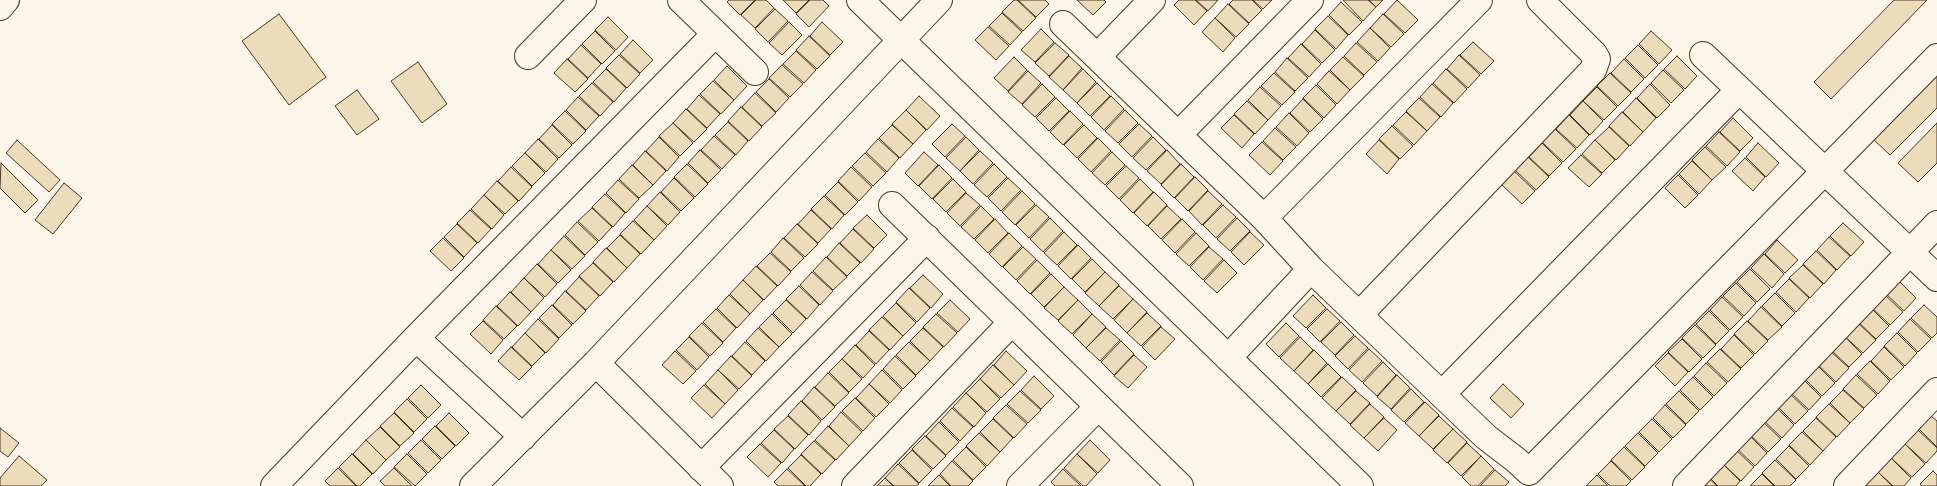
<!DOCTYPE html>
<style>
body{margin:0}
canvas{display:block;background:#fbf6e9}
</style>
<canvas width="1937" height="486"></canvas>
<script>
const g = document.querySelector('canvas').getContext('2d');
g.lineJoin = 'round';
function fillPath(path, color) {
  g.fillStyle = color;
  g.fill(path, 'evenodd');
}
function toPath(rows) {
  const path = new Path2D();
  for (const r of rows) {
    path.moveTo(r[0], r[1]);
    for (let i = 2; i < r.length; i += 2) path.lineTo(r[i], r[i + 1]);
  }
  return path;
}
function stroke(path, color, width, dash) {
  g.strokeStyle = color;
  g.lineWidth = width;
  g.lineCap = dash ? 'butt' : 'round';
  g.setLineDash(dash || []);
  g.stroke(path);
}
const building = toPath([
 [729,0,755,0,740,15,727,2,729,0],
 [756,0,766,0,774,8,755,28,741,15,756,0],
 [783,0,809,0,796,13,783,0],
 [810,0,823,0,829,6,809,27,796,14,810,0],
 [1014,0,1017,0,1036,18,1023,31,1002,12,1014,0],
 [1018,0,1045,0,1049,4,1036,17,1018,0],
 [1077,0,1104,0,1106,2,1093,15,1077,0],
 [1179,0,1195,0,1207,11,1194,25,1174,5,1179,0],
 [1196,0,1218,0,1208,11,1196,0],
 [1233,0,1252,0,1262,10,1249,23,1229,4,1233,0],
 [1253,0,1272,0,1263,9,1253,0],
 [1343,0,1368,0,1376,7,1363,21,1343,0],
 [1369,0,1383,0,1376,7,1369,0],
 [1397,0,1418,20,1405,33,1384,14,1397,0],
 [1894,0,1927,0,1831,99,1814,82,1894,0],
 [1341,2,1362,22,1349,35,1329,15,1341,2],
 [1228,4,1249,24,1236,37,1215,18,1228,4],
 [775,9,788,21,768,42,755,29,775,9],
 [1002,13,1022,32,1010,45,989,26,1002,13],
 [279,14,326,77,289,105,242,41,279,14],
 [1383,14,1404,34,1391,47,1370,28,1383,14],
 [1328,16,1348,35,1336,49,1315,29,1328,16],
 [608,17,628,37,616,50,595,30,608,17],
 [1215,18,1235,38,1223,52,1202,32,1215,18],
 [789,22,802,35,782,55,769,43,789,22],
 [822,22,843,42,830,55,810,36,822,22],
 [988,27,1009,46,996,60,975,40,988,27],
 [1370,28,1390,48,1378,61,1357,42,1370,28],
 [1041,29,1054,42,1035,62,1021,50,1041,29],
 [1315,30,1335,50,1322,63,1302,44,1315,30],
 [595,31,615,51,602,64,582,44,595,31],
 [1651,31,1672,50,1659,64,1639,44,1651,31],
 [809,36,830,56,817,69,796,50,809,36],
 [633,40,653,60,640,73,620,54,633,40],
 [1473,42,1494,61,1481,74,1460,55,1473,42],
 [1055,43,1069,55,1049,76,1035,63,1055,43],
 [1356,43,1377,62,1364,75,1344,56,1356,43],
 [1301,44,1321,64,1309,77,1288,58,1301,44],
 [581,45,601,64,588,78,568,59,581,45],
 [1638,45,1658,65,1645,78,1625,58,1638,45],
 [796,51,816,70,804,83,783,64,796,51],
 [619,55,640,74,627,88,606,68,619,55],
 [1459,55,1480,75,1468,88,1447,69,1459,55],
 [1069,56,1082,68,1063,90,1049,77,1069,56],
 [1677,56,1697,76,1685,89,1664,69,1677,56],
 [1014,57,1027,70,1008,91,994,78,1014,57],
 [1343,57,1364,76,1350,90,1330,70,1343,57],
 [1287,58,1308,78,1295,91,1275,72,1287,58],
 [567,59,588,79,575,92,554,73,567,59],
 [1624,59,1644,79,1631,92,1611,73,1624,59],
 [418,62,447,104,422,123,391,81,418,62],
 [782,65,803,84,790,97,769,78,782,65],
 [727,66,747,86,734,100,714,80,727,66],
 [606,69,626,88,614,102,593,82,606,69],
 [1083,69,1096,82,1077,103,1063,90,1083,69],
 [1446,69,1467,89,1454,103,1433,83,1446,69],
 [1663,70,1684,90,1671,103,1651,83,1663,70],
 [1028,71,1041,83,1022,104,1008,92,1028,71],
 [1329,71,1350,90,1337,104,1317,84,1329,71],
 [1274,73,1295,92,1282,105,1261,86,1274,73],
 [1610,73,1631,93,1618,106,1597,86,1610,73],
 [1937,75,1937,108,1890,155,1873,139,1937,75],
 [769,79,789,98,776,112,756,92,769,79],
 [713,81,734,100,721,114,700,94,713,81],
 [592,83,613,102,600,116,579,96,592,83],
 [1097,83,1110,96,1090,116,1077,103,1097,83],
 [1042,84,1055,97,1035,117,1022,105,1042,84],
 [1432,84,1453,103,1441,117,1420,97,1432,84],
 [1650,84,1670,105,1657,118,1637,98,1650,84],
 [1316,85,1336,105,1324,118,1303,98,1316,85],
 [1260,87,1281,106,1268,120,1248,100,1260,87],
 [1597,87,1617,107,1604,120,1583,101,1597,87],
 [357,90,379,119,357,135,335,106,357,90],
 [755,93,776,113,762,126,742,107,755,93],
 [699,95,720,114,707,128,687,109,699,95],
 [919,96,940,116,927,130,906,110,919,96],
 [1111,96,1124,109,1104,130,1091,117,1111,96],
 [578,97,599,116,586,130,566,110,578,97],
 [1056,98,1069,111,1049,131,1036,118,1056,98],
 [1419,98,1440,117,1427,131,1406,111,1419,98],
 [1636,98,1656,118,1643,132,1623,112,1636,98],
 [1303,99,1323,119,1310,132,1290,113,1303,99],
 [1247,101,1268,120,1255,134,1234,114,1247,101],
 [1583,101,1603,121,1590,135,1570,115,1583,101],
 [741,107,762,127,749,141,728,121,741,107],
 [686,109,707,129,694,142,673,123,686,109],
 [906,110,926,130,913,144,892,124,906,110],
 [1125,110,1138,123,1118,143,1105,131,1125,110],
 [565,111,586,131,573,144,552,124,565,111],
 [1070,111,1083,124,1063,145,1050,132,1070,111],
 [1406,112,1427,131,1414,145,1393,125,1406,112],
 [1622,112,1643,132,1630,146,1609,126,1622,112],
 [1289,113,1309,133,1297,146,1276,127,1289,113],
 [1234,115,1254,134,1242,148,1221,128,1234,115],
 [1569,115,1589,135,1577,148,1556,129,1569,115],
 [1733,118,1753,138,1740,151,1720,132,1733,118],
 [728,122,748,141,736,155,715,135,728,122],
 [673,123,693,143,680,156,659,136,673,123],
 [1937,123,1937,163,1918,182,1898,163,1937,123],
 [952,124,965,136,945,157,932,144,952,124],
 [1139,124,1152,136,1132,157,1119,144,1139,124],
 [552,125,572,145,559,158,539,139,552,125],
 [892,125,913,144,900,158,879,138,892,125],
 [1084,125,1097,138,1077,158,1064,145,1084,125],
 [1392,126,1413,146,1400,159,1379,139,1392,126],
 [1609,127,1629,146,1616,160,1595,140,1609,127],
 [1275,128,1296,147,1283,160,1263,141,1275,128],
 [1555,129,1576,149,1563,162,1542,142,1555,129],
 [1719,132,1740,152,1727,166,1706,146,1719,132],
 [714,136,735,155,722,169,701,150,714,136],
 [659,137,679,157,667,171,646,151,659,137],
 [966,137,979,150,960,171,946,158,966,137],
 [1153,137,1166,150,1146,170,1133,158,1153,137],
 [1098,138,1111,151,1091,172,1078,159,1098,138],
 [538,139,558,159,546,172,525,153,538,139],
 [878,139,899,158,887,172,866,152,878,139],
 [17,140,60,180,49,192,6,153,17,140],
 [1379,140,1399,159,1387,174,1366,154,1379,140],
 [1595,140,1615,160,1602,173,1582,154,1595,140],
 [1262,142,1283,161,1270,175,1249,155,1262,142],
 [1542,143,1562,163,1549,176,1529,157,1542,143],
 [1758,143,1779,163,1766,177,1746,157,1758,143],
 [1705,147,1726,167,1712,180,1692,160,1705,147],
 [700,150,721,170,708,183,688,163,700,150],
 [1167,150,1180,164,1161,184,1147,171,1167,150],
 [645,151,666,171,653,185,633,165,645,151],
 [980,151,993,163,973,184,960,171,980,151],
 [924,152,938,165,918,186,905,173,924,152],
 [1112,152,1125,165,1105,185,1092,173,1112,152],
 [525,153,545,173,532,186,512,166,525,153],
 [865,153,886,173,873,186,852,166,865,153],
 [1581,155,1602,174,1589,187,1568,168,1581,155],
 [1528,157,1549,177,1536,190,1515,170,1528,157],
 [1745,158,1765,177,1753,191,1732,171,1745,158],
 [1692,161,1712,180,1699,194,1679,174,1692,161],
 [1,163,38,200,25,213,0,188,1,163],
 [687,164,708,184,695,197,674,177,687,164],
 [994,164,1007,177,987,197,974,185,994,164],
 [1181,164,1194,177,1174,198,1161,185,1181,164],
 [632,165,653,185,639,198,619,179,632,165],
 [939,165,952,178,932,199,919,186,939,165],
 [1126,166,1139,178,1119,199,1106,186,1126,166],
 [511,167,532,187,519,201,498,181,511,167],
 [851,167,872,187,859,201,838,181,851,167],
 [1514,171,1535,191,1522,204,1501,184,1514,171],
 [1678,175,1698,195,1685,208,1665,188,1678,175],
 [1195,177,1208,190,1188,211,1175,198,1195,177],
 [674,178,694,198,681,211,661,192,674,178],
 [1008,178,1021,190,1001,211,988,198,1008,178],
 [953,179,966,192,946,212,933,199,953,179],
 [1140,179,1153,192,1133,213,1120,200,1140,179],
 [618,180,639,199,626,213,606,193,618,180],
 [497,181,518,201,505,214,484,195,497,181],
 [838,182,858,202,845,215,825,195,838,182],
 [64,183,82,198,53,234,35,220,64,183],
 [1022,191,1035,204,1015,225,1002,212,1022,191],
 [1208,191,1222,204,1202,225,1189,211,1208,191],
 [660,192,680,212,668,225,647,206,660,192],
 [1154,192,1167,205,1147,226,1134,213,1154,192],
 [966,193,980,205,960,226,947,213,966,193],
 [605,194,625,213,613,227,592,207,605,194],
 [484,195,504,215,492,229,471,209,484,195],
 [824,196,844,215,832,229,811,209,824,196],
 [1036,205,1049,217,1029,238,1016,225,1036,205],
 [1223,205,1236,217,1216,238,1203,225,1223,205],
 [647,206,667,226,654,240,634,220,647,206],
 [981,206,994,219,974,239,961,227,981,206],
 [1167,206,1181,219,1161,239,1148,226,1167,206],
 [592,208,612,227,599,241,578,221,592,208],
 [470,210,491,229,478,243,457,223,470,210],
 [811,210,831,229,818,243,798,224,811,210],
 [867,215,887,235,874,248,853,228,867,215],
 [1050,218,1063,231,1043,252,1030,239,1050,218],
 [1237,218,1250,231,1230,251,1217,239,1237,218],
 [995,219,1008,233,988,253,975,240,995,219],
 [1182,219,1195,232,1175,253,1162,240,1182,219],
 [633,221,654,240,641,254,620,234,633,221],
 [577,222,598,242,585,255,565,235,577,222],
 [1843,223,1864,242,1851,256,1830,236,1843,223],
 [457,224,477,243,464,257,444,237,457,224],
 [797,224,818,244,805,257,784,238,797,224],
 [853,229,874,249,861,263,840,243,853,229],
 [1064,232,1077,245,1057,265,1044,253,1064,232],
 [1250,232,1264,245,1244,265,1231,252,1250,232],
 [1009,233,1022,246,1002,267,989,254,1009,233],
 [1196,233,1209,246,1189,266,1176,254,1196,233],
 [620,235,640,254,627,268,607,248,620,235],
 [564,236,585,256,572,269,551,250,564,236],
 [1829,237,1850,256,1837,270,1817,250,1829,237],
 [443,238,464,258,451,271,430,251,443,238],
 [783,238,804,258,791,271,771,252,783,238],
 [1777,240,1798,260,1785,273,1765,254,1777,240],
 [839,243,860,263,847,276,827,257,839,243],
 [1078,245,1091,258,1071,279,1058,266,1078,245],
 [1023,247,1036,259,1016,280,1003,267,1023,247],
 [1209,247,1223,259,1203,280,1190,267,1209,247],
 [606,248,627,268,614,282,593,262,606,248],
 [551,250,571,270,558,283,538,264,551,250],
 [1816,251,1836,270,1824,284,1803,264,1816,251],
 [770,253,791,272,778,286,757,266,770,253],
 [1764,254,1784,274,1772,288,1751,268,1764,254],
 [826,257,847,277,833,290,813,271,826,257],
 [1092,259,1105,272,1085,292,1072,279,1092,259],
 [1037,260,1050,273,1030,294,1017,281,1037,260],
 [1224,260,1237,273,1217,293,1204,281,1224,260],
 [593,263,613,282,600,296,579,276,593,263],
 [537,264,557,284,545,297,524,278,537,264],
 [1803,265,1823,284,1810,298,1789,278,1803,265],
 [756,266,777,286,764,300,743,280,756,266],
 [1750,269,1770,289,1757,302,1737,282,1750,269],
 [812,272,833,291,820,305,800,285,812,272],
 [1105,272,1119,285,1099,306,1085,293,1105,272],
 [1051,274,1064,287,1044,307,1031,294,1051,274],
 [923,275,943,294,931,308,910,288,923,275],
 [579,277,599,296,586,310,566,291,579,277],
 [524,278,544,298,531,312,511,292,524,278],
 [1896,278,1916,298,1904,311,1883,291,1896,278],
 [1789,279,1809,298,1796,312,1776,292,1789,279],
 [743,280,763,300,750,314,730,294,743,280],
 [1736,283,1756,303,1744,316,1723,296,1736,283],
 [799,286,819,305,807,319,786,299,799,286],
 [1119,286,1133,299,1113,319,1099,306,1119,286],
 [1064,287,1078,300,1058,320,1044,308,1064,287],
 [909,288,930,308,917,322,896,302,909,288],
 [565,291,586,311,573,324,553,305,565,291],
 [510,292,531,312,518,326,497,306,510,292],
 [1882,292,1903,312,1890,325,1869,305,1882,292],
 [1775,293,1795,313,1782,326,1762,306,1775,293],
 [729,295,750,314,737,328,717,308,729,295],
 [1313,295,1326,308,1306,328,1293,316,1313,295],
 [1722,297,1743,317,1730,330,1710,310,1722,297],
 [1133,299,1147,312,1127,333,1114,320,1133,299],
 [786,300,806,319,793,333,773,313,786,300],
 [950,300,970,319,958,332,937,313,950,300],
 [1078,300,1092,314,1072,334,1058,321,1078,300],
 [896,303,916,323,903,336,883,316,896,303],
 [552,305,572,325,559,338,539,318,552,305],
 [1924,305,1937,317,1937,333,1932,338,1911,318,1924,305],
 [496,306,517,326,504,339,483,320,496,306],
 [1869,306,1889,326,1876,339,1856,320,1869,306],
 [1761,307,1782,327,1768,340,1748,321,1761,307],
 [716,309,736,328,723,342,703,322,716,309],
 [1327,309,1340,321,1320,342,1307,329,1327,309],
 [1709,311,1729,331,1716,344,1696,324,1709,311],
 [1147,313,1161,326,1141,346,1127,333,1147,313],
 [772,314,792,334,779,347,759,327,772,314],
 [936,314,957,333,944,347,923,327,936,314],
 [1092,314,1106,327,1086,348,1073,335,1092,314],
 [882,317,903,336,890,350,869,330,882,317],
 [538,319,559,339,546,353,525,333,538,319],
 [1910,319,1931,339,1918,352,1898,332,1910,319],
 [1855,320,1876,340,1863,353,1842,334,1855,320],
 [483,321,503,340,491,354,470,334,483,321],
 [1747,321,1768,341,1755,354,1734,334,1747,321],
 [1341,322,1354,335,1335,355,1321,342,1341,322],
 [702,323,723,343,710,356,689,336,702,323],
 [1286,323,1299,336,1279,357,1266,344,1286,323],
 [1695,325,1716,345,1703,358,1682,338,1695,325],
 [1161,327,1175,339,1155,360,1142,347,1161,327],
 [758,328,779,347,766,361,746,341,758,328],
 [923,328,943,347,930,361,910,341,923,328],
 [1106,328,1120,340,1100,361,1086,348,1106,328],
 [869,331,889,350,876,364,856,345,869,331],
 [525,333,545,353,532,366,512,347,525,333],
 [1897,333,1917,353,1905,366,1884,346,1897,333],
 [1842,334,1862,354,1849,367,1829,348,1842,334],
 [1734,335,1754,355,1741,368,1721,349,1734,335],
 [1355,336,1368,348,1348,369,1335,356,1355,336],
 [689,337,709,357,697,370,676,350,689,337],
 [1300,337,1313,350,1294,371,1280,358,1300,337],
 [1682,339,1702,359,1689,372,1668,352,1682,339],
 [1121,341,1134,354,1114,375,1101,362,1121,341],
 [745,342,765,361,752,375,732,356,745,342],
 [909,342,930,361,916,375,896,355,909,342],
 [855,345,875,365,863,378,842,359,855,345],
 [511,347,532,367,519,380,498,361,511,347],
 [1884,347,1904,367,1891,380,1871,361,1884,347],
 [1369,349,1382,361,1362,382,1349,370,1369,349],
 [1720,349,1741,369,1728,382,1707,362,1720,349],
 [1828,349,1849,368,1836,382,1815,362,1828,349],
 [1314,350,1327,363,1308,384,1294,371,1314,350],
 [675,351,696,371,683,384,662,365,675,351],
 [1006,351,1027,371,1014,385,994,365,1006,351],
 [1668,353,1688,372,1675,386,1655,366,1668,353],
 [1134,355,1147,367,1128,388,1114,376,1134,355],
 [731,356,752,376,739,389,718,370,731,356],
 [895,356,916,376,903,389,883,369,895,356],
 [842,359,862,379,849,392,829,372,842,359],
 [1870,361,1890,381,1878,394,1857,374,1870,361],
 [1383,362,1396,375,1377,396,1363,383,1383,362],
 [1706,363,1727,383,1714,396,1694,376,1706,363],
 [1815,363,1835,383,1822,396,1802,376,1815,363],
 [1328,364,1341,377,1321,397,1308,384,1328,364],
 [993,365,1014,385,1001,398,980,379,993,365],
 [718,370,738,390,725,404,705,384,718,370],
 [882,370,902,390,890,403,869,384,882,370],
 [828,373,849,393,835,406,815,387,828,373],
 [1397,375,1410,388,1391,409,1377,397,1397,375],
 [1856,375,1877,395,1864,408,1843,389,1856,375],
 [1034,376,1054,396,1041,409,1021,390,1034,376],
 [1342,377,1356,390,1336,411,1322,398,1342,377],
 [1693,377,1713,397,1700,410,1680,390,1693,377],
 [1801,377,1821,397,1809,410,1788,390,1801,377],
 [980,379,1000,399,987,412,966,393,980,379],
 [869,384,889,404,876,417,856,398,869,384],
 [1503,384,1524,404,1511,418,1490,398,1503,384],
 [421,385,441,405,428,418,408,398,421,385],
 [704,385,725,404,712,418,691,398,704,385],
 [814,387,835,407,822,420,802,401,814,387],
 [1411,389,1424,402,1404,422,1391,410,1411,389],
 [1843,390,1864,409,1850,423,1830,403,1843,390],
 [1020,391,1041,410,1028,423,1007,404,1020,391],
 [1356,391,1370,403,1350,424,1336,411,1356,391],
 [1679,391,1699,411,1686,424,1666,404,1679,391],
 [1787,391,1808,411,1795,424,1775,404,1787,391],
 [966,393,986,413,974,427,953,407,966,393],
 [855,398,875,418,863,431,842,411,855,398],
 [407,399,427,419,414,432,394,412,407,399],
 [801,401,821,421,809,435,788,415,801,401],
 [1425,402,1439,415,1419,436,1405,423,1425,402],
 [1370,404,1384,417,1364,438,1350,425,1370,404],
 [1829,404,1850,423,1837,437,1816,417,1829,404],
 [1006,405,1027,424,1014,438,993,418,1006,405],
 [1665,405,1686,425,1673,438,1653,418,1665,405],
 [1774,405,1794,425,1782,438,1761,418,1774,405],
 [952,408,973,427,960,441,940,421,952,408],
 [841,412,862,432,849,446,829,426,841,412],
 [394,413,414,433,400,446,380,426,394,413],
 [449,413,469,433,456,446,436,426,449,413],
 [788,416,808,435,795,449,774,429,788,416],
 [1439,416,1453,429,1433,449,1419,436,1439,416],
 [1931,416,1937,421,1937,447,1919,429,1931,416],
 [1384,418,1397,430,1378,451,1364,438,1384,418],
 [1816,418,1836,437,1823,451,1803,431,1816,418],
 [993,419,1013,438,1000,452,980,432,993,419],
 [1652,419,1672,439,1659,452,1639,432,1652,419],
 [1760,419,1781,439,1768,452,1748,433,1760,419],
 [939,422,959,442,946,455,926,436,939,422],
 [435,426,455,446,442,459,422,439,435,426],
 [828,426,849,446,836,460,815,440,828,426],
 [380,427,400,447,386,460,366,440,380,427],
 [0,428,19,443,8,457,0,451,0,428],
 [1453,429,1467,442,1447,463,1433,450,1453,429],
 [774,430,794,449,782,463,761,443,774,430],
 [1918,430,1937,448,1937,451,1926,463,1905,444,1918,430],
 [1802,432,1823,451,1810,465,1789,445,1802,432],
 [979,433,1000,452,987,466,966,446,979,433],
 [1638,433,1658,453,1645,466,1625,446,1638,433],
 [1747,433,1767,453,1755,466,1734,446,1747,433],
 [925,436,946,456,933,469,912,449,925,436],
 [366,440,386,460,373,474,353,454,366,440],
 [421,440,441,460,428,473,408,453,421,440],
 [1090,440,1110,460,1098,473,1077,454,1090,440],
 [814,441,835,460,822,474,801,454,814,441],
 [1467,443,1481,456,1461,476,1448,463,1467,443],
 [760,444,781,463,768,477,747,457,760,444],
 [1905,444,1925,464,1912,477,1891,458,1905,444],
 [1789,446,1809,466,1796,479,1776,459,1789,446],
 [966,447,986,467,973,480,953,460,966,447],
 [1624,447,1645,467,1632,480,1611,460,1624,447],
 [1733,447,1754,467,1741,481,1720,461,1733,447],
 [912,450,932,470,919,483,899,463,912,450],
 [352,454,372,474,360,486,357,486,339,467,352,454],
 [407,454,427,474,415,486,394,467,407,454],
 [1077,454,1097,474,1086,486,1083,486,1064,468,1077,454],
 [801,455,821,474,810,486,806,486,788,468,801,455],
 [19,456,47,480,41,486,0,486,0,478,19,456],
 [1481,456,1494,469,1478,486,1471,486,1462,477,1481,456],
 [1891,458,1911,478,1904,486,1893,486,1878,472,1891,458],
 [1775,460,1796,480,1790,486,1775,486,1762,473,1775,460],
 [952,461,973,481,968,486,951,486,940,474,952,461],
 [1611,461,1631,481,1626,486,1610,486,1598,474,1611,461],
 [1720,461,1740,481,1736,486,1718,486,1707,475,1720,461],
 [898,464,919,484,916,486,894,486,885,478,898,464],
 [338,468,356,486,330,486,325,481,338,468],
 [394,468,412,486,385,486,380,481,394,468],
 [787,469,805,486,778,486,774,482,787,469],
 [1063,469,1081,486,1055,486,1051,482,1063,469],
 [1495,470,1509,482,1505,486,1480,486,1495,470],
 [1933,471,1937,475,1937,486,1922,486,1920,484,1933,471],
 [1878,472,1892,486,1865,486,1878,472],
 [1762,474,1774,486,1750,486,1762,474],
 [939,475,950,486,928,486,939,475],
 [1597,475,1608,486,1586,486,1597,475],
 [1706,476,1717,486,1696,486,1706,476],
 [885,478,893,486,877,486,885,478]
]);
const street = toPath([
 [681,0,755,72],
 [860,0,1360,486],
 [0,7,6,0],
 [1063,24,1264,218,1311,269],
 [1703,55,1937,278],
 [528,56,583,0],
 [1097,57,1152,0],
 [1178,135,1310,0],
 [892,205,1180,486],
 [1264,218,1479,0],
 [1359,315,1593,70,1597,59,1594,54,1540,0],
 [416,338,523,437],
 [1228,358,1311,269,1486,437,1516,460,1529,472,1937,57],
 [596,363,720,486],
 [1442,394,1739,90],
 [701,468,927,238],
 [274,486,416,338,715,34],
 [473,486,596,363,939,0],
 [855,486,1012,322],
 [1020,486,1098,407],
 [1686,486,1937,224],
 [1847,486,1937,391]
]);
fillPath(building, '#ecdcbc');
stroke(building, '#4a3520', 1);
stroke(street, '#4a3520', 28);
stroke(street, '#fbf6e9', 26);
</script>
